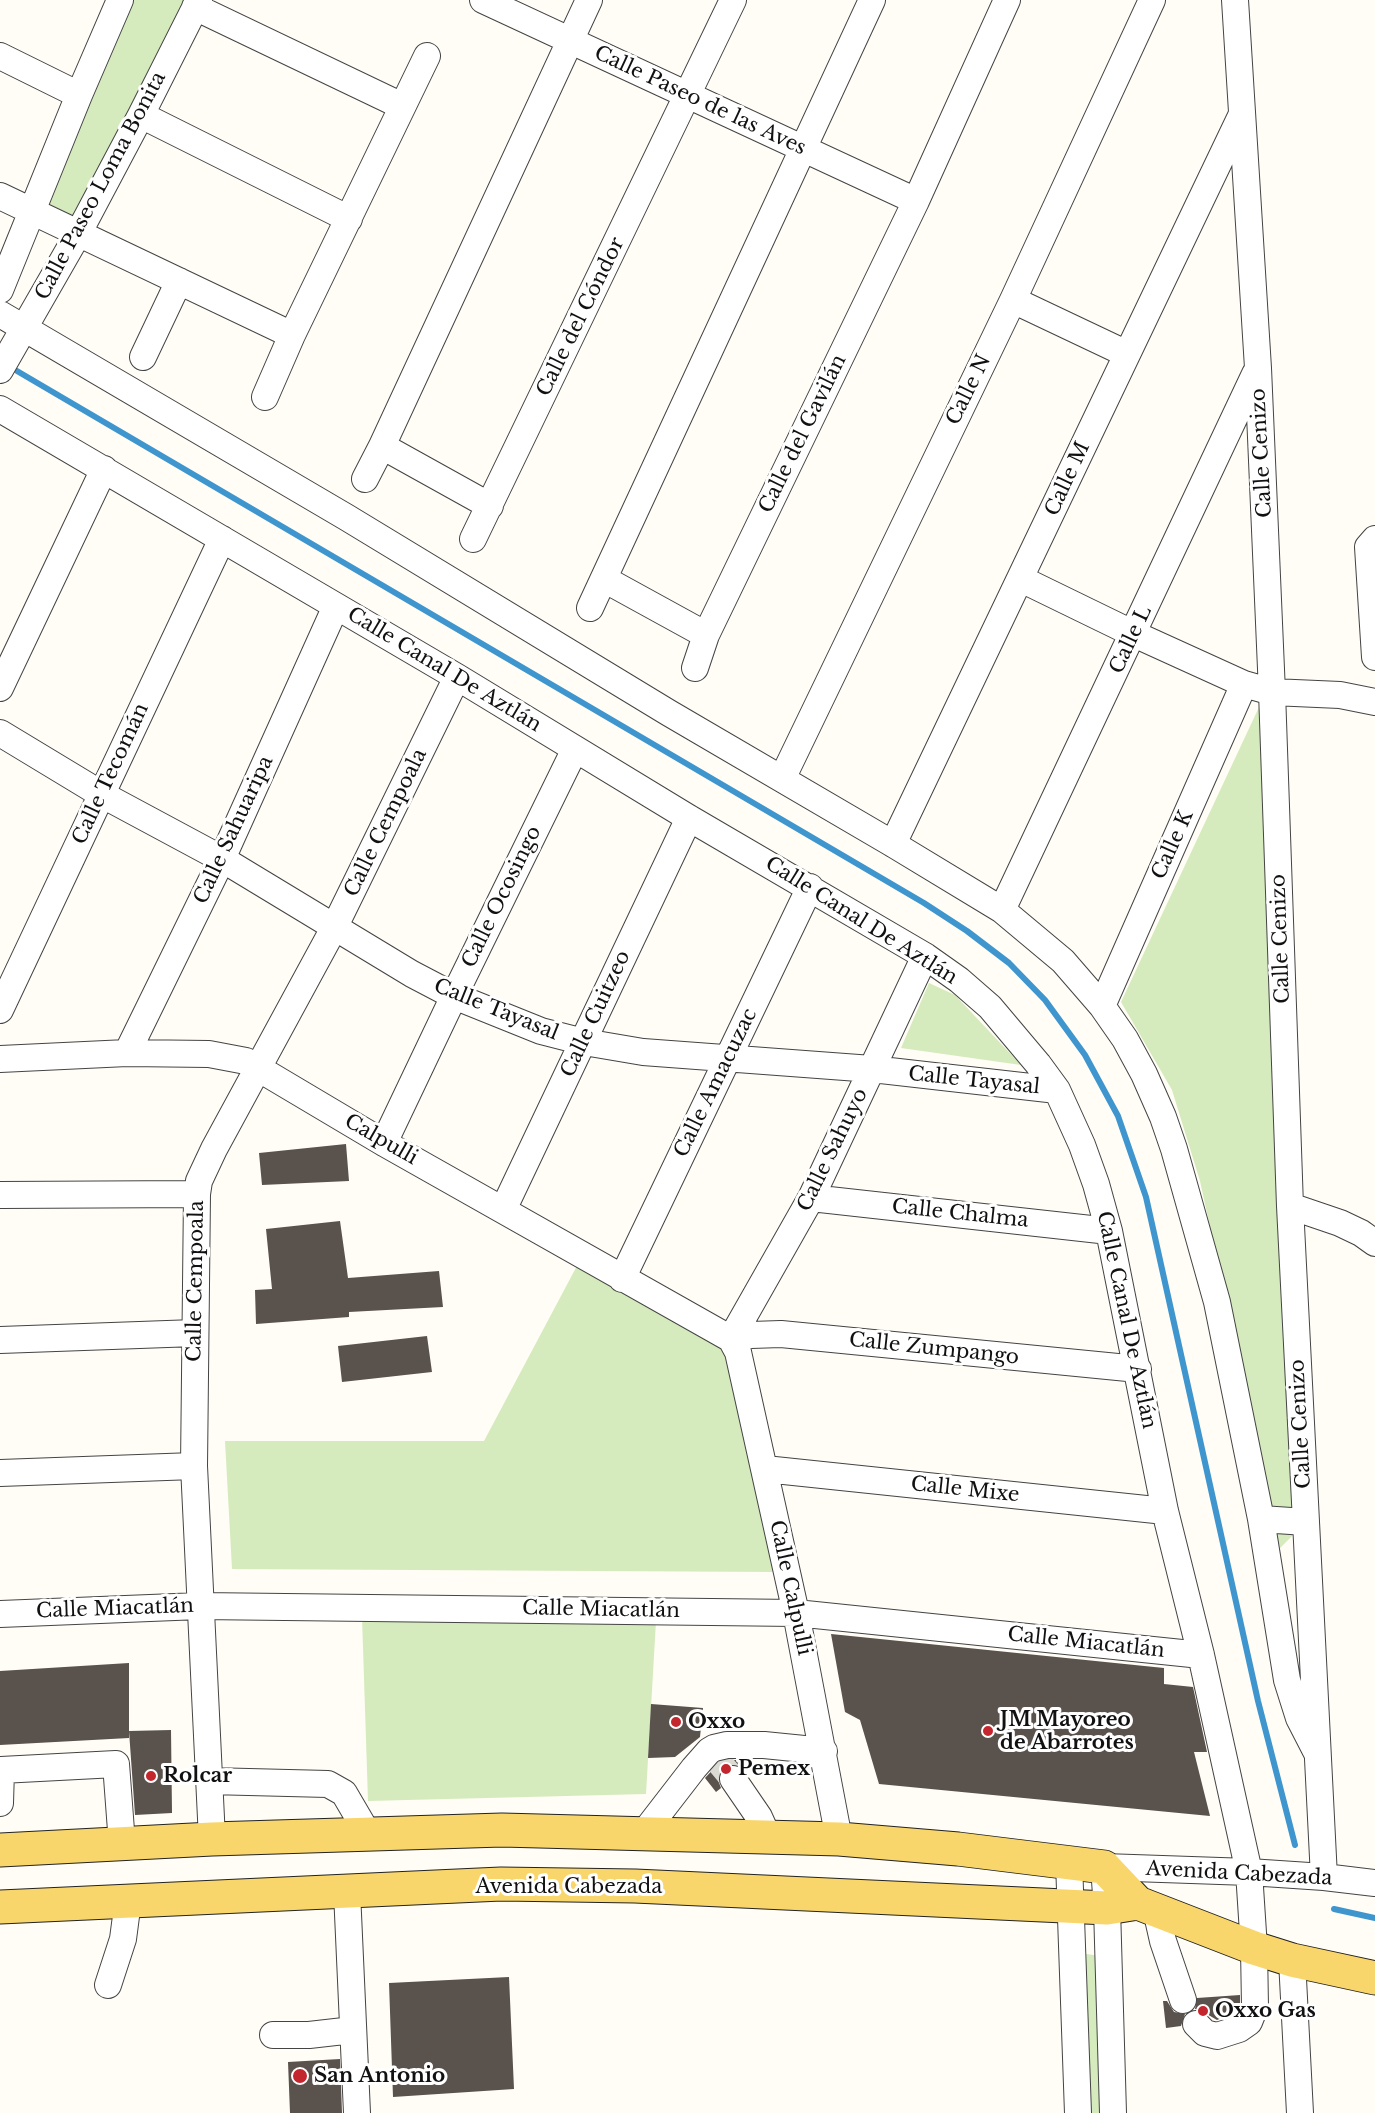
<!DOCTYPE html>
<meta charset="utf-8">
<style>
body{margin:0}
canvas{display:block;background:#fffdf5}
</style>
<canvas width="1375" height="2113"></canvas>
<script>
const g = document.querySelector('canvas').getContext('2d');
g.lineJoin = 'round';
function fillPath(path, color) {
  g.fillStyle = color;
  g.fill(path, 'evenodd');
}
function toPath(rows) {
  const path = new Path2D();
  for (const r of rows) {
    path.moveTo(r[0], r[1]);
    for (let i = 2; i < r.length; i += 2) path.lineTo(r[i], r[i + 1]);
  }
  return path;
}
function stroke(path, color, width, dash) {
  g.strokeStyle = color;
  g.lineWidth = width;
  g.lineCap = dash ? 'butt' : 'round';
  g.setLineDash(dash || []);
  g.stroke(path);
}
function label(font, color, halo, rows, align = 'center') {
  g.font = font + ' "Libre Baskerville",serif';
  g.lineWidth = 6;
  g.setLineDash([]);
  g.textBaseline = 'middle';
  g.strokeStyle = halo;
  g.fillStyle = color;
  for (const [text, x, y, turn = 0] of rows) {
    g.save();
    g.translate(x, y);
    g.rotate((+turn || 0) * Math.PI / 180);
    g.textAlign = isNaN(turn) ? turn : align;
    if (halo) g.strokeText(text, 0, 0);
    g.fillText(text, 0, 0);
    g.restore();
  }
}
const green = toPath([
 [132,0,188,0,81,219,38,199],
 [1260,705,1295,1533,1280,1548,1200,1181,1172,1090,1121,1002],
 [929,983,955,995,1021,1065,901,1048],
 [579,1262,728,1347,778,1572,232,1569,225,1441,484,1441],
 [362,1617,656,1621,646,1794,368,1801],
 [1080,1953,1100,1956,1106,2113,1086,2113]
]);
const stream = toPath([
 [17,371,924,903,967,931,1009,963,1045,1000,1085,1055,1118,1116,1146,1197,1258,1701,1295,1845],
 [1334,1909,1375,1918]
]);
const building = toPath([
 [346,1144,349,1181,262,1185,259,1153],
 [340,1221,348,1278,439,1271,443,1307,349,1312,349,1317,256,1324,255,1290,272,1289,266,1229],
 [427,1336,432,1372,342,1382,338,1346],
 [831,1634,1164,1668,1164,1684,1193,1687,1207,1752,1194,1752,1210,1816,879,1784,860,1720,845,1712],
 [129,1663,129,1738,0,1745,0,1671],
 [651,1704,703,1708,700,1737,675,1757,648,1758],
 [171,1730,172,1813,135,1815,129,1731],
 [729,1760,747,1760,751,1766,745,1770,739,1765,732,1764,724,1767,720,1772,718,1780,721,1788,716,1792,705,1778,719,1763],
 [509,1977,514,2089,393,2097,389,1983],
 [1240,1995,1240,2004,1237,2012,1217,2020,1200,2010,1195,2009,1197,1998],
 [1163,2001,1167,2001,1174,2012,1185,2014,1181,2026,1166,2028],
 [340,2059,342,2113,290,2113,288,2062]
]);
const minorTunnel = toPath([
 [718,1761,733,1779]
]);
const minor = toPath([
 [483,0,916,201],
 [1235,0,1258,368,1272,692,1290,1206,1324,1877],
 [195,7,402,106],
 [0,56,79,95],
 [141,115,349,219],
 [0,196,292,335],
 [0,290,79,95,120,0],
 [1013,300,1127,354],
 [0,314,346,517,669,713,893,844,1002,910,1063,961,1102,1006,1125,1039,1144,1074,1163,1117,1174,1149,1217,1302,1261,1519,1287,1680,1299,1718,1317,1753],
 [143,357,179,281],
 [0,370,78,234,141,115,199,0],
 [265,397,292,335,427,56],
 [0,409,457,677,689,818,925,956,959,980,990,1007,1038,1064,1057,1090,1082,1145,1096,1184,1109,1231,1165,1511,1201,1655,1249,1872,1254,1948,1255,2007,1249,2022,1239,2029,1217,2036,1205,2033,1196,2024],
 [382,446,490,506],
 [365,479,382,446,589,0],
 [473,539,733,0],
 [1375,539,1368,547,1375,657],
 [604,579,706,635],
 [1021,579,1134,634,1244,684,1272,692,1340,695,1375,702],
 [590,608,872,0],
 [695,668,706,635,916,201,1007,0],
 [0,688,104,469],
 [0,733,101,794,222,859,412,974,454,996,541,1031,584,1042,643,1052,872,1069,1057,1090],
 [782,779,1013,300,1152,0],
 [893,844,1241,116],
 [1002,910,1255,374],
 [1102,1006,1244,684],
 [0,1010,222,539],
 [127,1053,222,859,336,606],
 [0,1059,127,1053,209,1054,246,1061,384,1143,731,1339,738,1352,796,1613,839,1839],
 [384,1143,454,996,575,749],
 [0,1195,197,1194],
 [811,1198,1109,1231],
 [1290,1206,1340,1223,1361,1233,1375,1243],
 [503,1210,689,818],
 [622,1279,810,887],
 [731,1339,811,1198,925,956],
 [731,1339,751,1335,781,1334,1138,1369],
 [0,1340,195,1333],
 [765,1469,1165,1511],
 [0,1473,194,1466],
 [1261,1519,1306,1522],
 [0,1614,200,1606,796,1613,1201,1655],
 [733,1779,759,1817,768,1837],
 [209,1781,328,1784,344,1793,368,1834],
 [0,1803,1,1770,116,1764,122,1844],
 [643,1834,694,1768,709,1751,714,1748,727,1745,764,1745,824,1751],
 [212,1839,194,1466,197,1194,199,1181,214,1149,334,928,457,677],
 [1069,1862,1078,2113],
 [347,1892,357,2113],
 [1156,1910,1163,1941,1183,2000],
 [1292,1960,1300,2113],
 [108,1985,123,1939,128,1901],
 [273,2035,309,2035,353,2030],
 [1113,2113,1107,1908,1104,1867,1249,1872,1324,1877,1375,1883]
]);
const major = toPath([
 [0,1850,212,1839,502,1830,839,1839,958,1849,1104,1867,1138,1903,1156,1910,1254,1948,1292,1960,1375,1978],
 [0,1907,501,1884,635,1886,1107,1908,1138,1903]
]);
const markers = [
 [676,1722,6,"#c4262e"],
 [988,1731,6,"#c4262e"],
 [726,1769,6,"#c4262e"],
 [151,1776,6,"#c4262e"],
 [1203,2011,6,"#c4262e"],
 [300,2076,8,"#c4262e"]
];
const streetNames = [
 ["Calle Paseo de las Aves",700,101,25],
 ["Calle Paseo Loma Bonita",101,186,-62],
 ["Calle del Cóndor",581,317,-64],
 ["Calle N",969,390,-64],
 ["Calle del Gavilán",803,434,-64],
 ["Calle Cenizo",1262,453,-93],
 ["Calle M",1068,479,-65],
 ["Calle L",1131,640,-65],
 ["Calle Canal De Aztlán",444,670,31],
 ["Calle Tecomán",111,774,-65],
 ["Calle Cempoala",386,823,-64],
 ["Calle Sahuaripa",234,830,-65],
 ["Calle K",1173,845,-66],
 ["Calle Ocosingo",502,897,-64],
 ["Calle Canal De Aztlán",861,921,32],
 ["Calle Cenizo",1281,939,-92],
 ["Calle Tayasal",496,1010,22],
 ["Calle Cuitzeo",596,1014,-65],
 ["Calle Tayasal",974,1081,6],
 ["Calle Amacuzac",716,1083,-64],
 ["Calpulli",381,1140,30],
 ["Calle Sahuyo",833,1150,-64],
 ["Calle Chalma",960,1214,6],
 ["Calle Cempoala",196,1281,-89],
 ["Calle Canal De Aztlán",1126,1320,78],
 ["Calle Zumpango",934,1349,6],
 ["Calle Cenizo",1301,1424,-93],
 ["Calle Mixe",965,1490,6],
 ["Calle Calpulli",790,1588,78],
 ["Calle Miacatlán",115,1609,-2],
 ["Calle Miacatlán",601,1610,1],
 ["Calle Miacatlán",1086,1643,6],
 ["Avenida Cabezada",1239,1874,3],
 ["Avenida Cabezada",569,1887]
];
const poiNames = [
 ["JM Mayoreo",1000,1720],
 ["de Abarrotes",1000,1743],
 ["Oxxo",688,1722],
 ["Pemex",738,1769],
 ["Rolcar",163,1776],
 ["Oxxo Gas",1215,2011],
 ["San Antonio",314,2076]
];
fillPath(green, '#d5ebbd');
stroke(stream, '#3f96cf', 6);
fillPath(building, '#5a524d');
stroke(minorTunnel, '#dbdad3', 26, [26, 13]);
stroke(minor, '#444', 28);
stroke(major, '#222', 35);
stroke(minor, '#fff', 26);
stroke(major, '#f9d66b', 33);
for (const [x, y, r, color] of markers) {
  const dot = new Path2D();
  dot.arc(x, y, r, 0, 2 * Math.PI);
  g.fillStyle = color;
  g.fill(dot);
  stroke(dot, '#fff', 2);
}
label('20px', '#111', '#fff', streetNames);
label('bold 20px', '#111', '#fff', poiNames, 'left');
</script>
